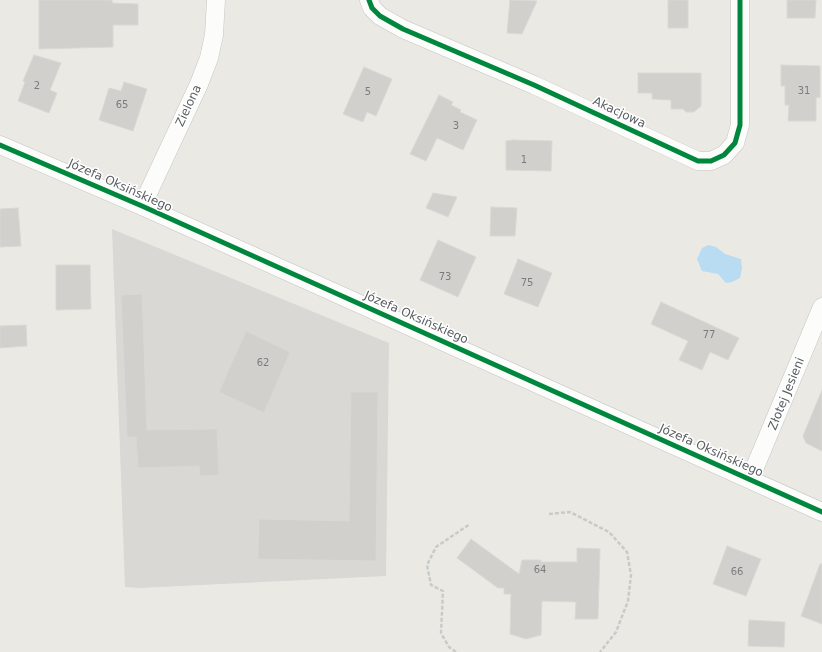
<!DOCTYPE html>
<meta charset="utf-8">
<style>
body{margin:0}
canvas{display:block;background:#eae9e4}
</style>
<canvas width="822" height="652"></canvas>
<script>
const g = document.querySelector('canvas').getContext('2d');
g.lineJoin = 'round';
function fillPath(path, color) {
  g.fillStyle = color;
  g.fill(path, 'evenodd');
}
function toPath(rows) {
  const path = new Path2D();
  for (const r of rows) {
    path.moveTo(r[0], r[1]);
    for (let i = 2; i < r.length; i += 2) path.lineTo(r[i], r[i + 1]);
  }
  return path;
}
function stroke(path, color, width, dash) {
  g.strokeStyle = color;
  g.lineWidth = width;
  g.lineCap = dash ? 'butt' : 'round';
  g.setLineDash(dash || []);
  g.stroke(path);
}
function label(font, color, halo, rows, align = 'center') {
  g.font = font + ' "DejaVu Sans",sans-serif';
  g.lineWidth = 3;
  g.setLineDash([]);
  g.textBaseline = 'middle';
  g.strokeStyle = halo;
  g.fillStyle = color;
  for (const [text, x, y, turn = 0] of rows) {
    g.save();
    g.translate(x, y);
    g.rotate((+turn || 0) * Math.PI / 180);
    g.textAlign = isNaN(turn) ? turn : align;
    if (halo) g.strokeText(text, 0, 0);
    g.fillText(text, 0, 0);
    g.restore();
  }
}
const industrial = toPath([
 [112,229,389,343,386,576,140,588,125,587]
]);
const water = toPath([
 [708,245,716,247,725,254,741,259,742,268,740,278,732,282,726,283,718,274,702,271,697,259,702,248]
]);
const building = toPath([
 [39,0,112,0,112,3,138,4,138,25,113,25,113,47,39,49,39,0],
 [510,0,537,1,522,34,507,33,510,0],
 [668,0,688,0,688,28,668,28,668,0],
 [787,0,816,0,815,18,787,18,787,0],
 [34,55,61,63,50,90,57,93,49,113,18,101,25,82,23,81,34,55],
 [781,65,820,66,820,97,816,98,816,121,788,121,789,105,785,105,785,86,781,86,781,65],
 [364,67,392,79,376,116,367,112,363,122,343,114,364,67],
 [638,73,701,73,701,106,694,112,686,112,683,109,671,109,671,100,652,99,652,93,638,93,638,73],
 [124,82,147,89,133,131,99,120,109,88,121,91,124,82],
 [439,95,453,102,451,105,461,110,460,112,477,120,463,150,437,138,426,161,410,154,439,95],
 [513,140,552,141,551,171,506,170,506,141,513,140],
 [433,193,457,197,448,217,426,208,433,193],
 [491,207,517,208,515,236,490,236,491,207],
 [18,208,21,246,0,247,0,209,18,208],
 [438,240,476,257,458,297,420,280,438,240],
 [518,259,552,273,538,307,504,294,518,259],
 [56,265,90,265,91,309,56,310,56,265],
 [142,294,147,430,217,429,219,475,200,476,199,466,138,468,136,437,127,437,121,295,142,294],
 [661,302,739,338,728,360,710,352,702,370,679,360,688,341,651,324,661,302],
 [26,325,27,346,0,348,0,326,26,325],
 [246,331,290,352,264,413,219,392,246,331],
 [822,390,822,451,806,443,803,436,822,390],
 [351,392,378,392,376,561,258,559,259,519,349,521,351,392],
 [471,539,519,574,522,560,541,560,541,562,577,562,577,548,600,549,598,619,575,619,576,602,542,601,541,635,526,639,510,634,511,594,504,594,504,588,498,588,457,558,471,539],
 [727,546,761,559,746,596,713,584,727,546],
 [820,564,822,564,822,624,801,616,820,564],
 [749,620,785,622,784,647,748,646,749,620]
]);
const path = toPath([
 [549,514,570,512,609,532,627,552,631,575,628,601,616,632,600,652],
 [456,652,449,647,441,633,443,591,431,585,427,565,436,547,470,524]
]);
const street = toPath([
 [369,0,372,8,380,16,403,29,534,85,698,161,711,161,724,155,735,143,740,125,740,0],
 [0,145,142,206,822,512],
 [142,206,199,84,209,58,214,35,216,0],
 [750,479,822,307]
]);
const cycleway = toPath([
 [369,0,372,8,380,16,403,29,534,85,698,161,711,161,724,155,735,143,740,125,740,0],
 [0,145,142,206,822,512]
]);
const numberNames = [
 ["2",37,86],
 ["31",804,91],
 ["5",368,92],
 ["65",122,105],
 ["3",456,126],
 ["1",524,160],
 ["73",445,277],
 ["75",527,283],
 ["77",709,335],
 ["62",263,363],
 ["64",540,570],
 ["66",737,572]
];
const streetNames = [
 ["Zielona",189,106,-65],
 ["Akacjowa",619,113,25],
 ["Józefa Oksińskiego",120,186,24],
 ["Józefa Oksińskiego",416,318,24],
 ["Złotej Jesieni",787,394,-68],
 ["Józefa Oksińskiego",711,451,24]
];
fillPath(industrial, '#dad8d4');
fillPath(water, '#b9dcf3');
fillPath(building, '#d1d0cd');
stroke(building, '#dad8d4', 1);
stroke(street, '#c5c5c5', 19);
stroke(path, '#c7cbc9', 2.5, [4, 2]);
stroke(street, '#fcfcfb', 18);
stroke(cycleway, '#00873e', 5);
label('10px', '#797c7e', null, numberNames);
label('12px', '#5a5e62', '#fff', streetNames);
</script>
